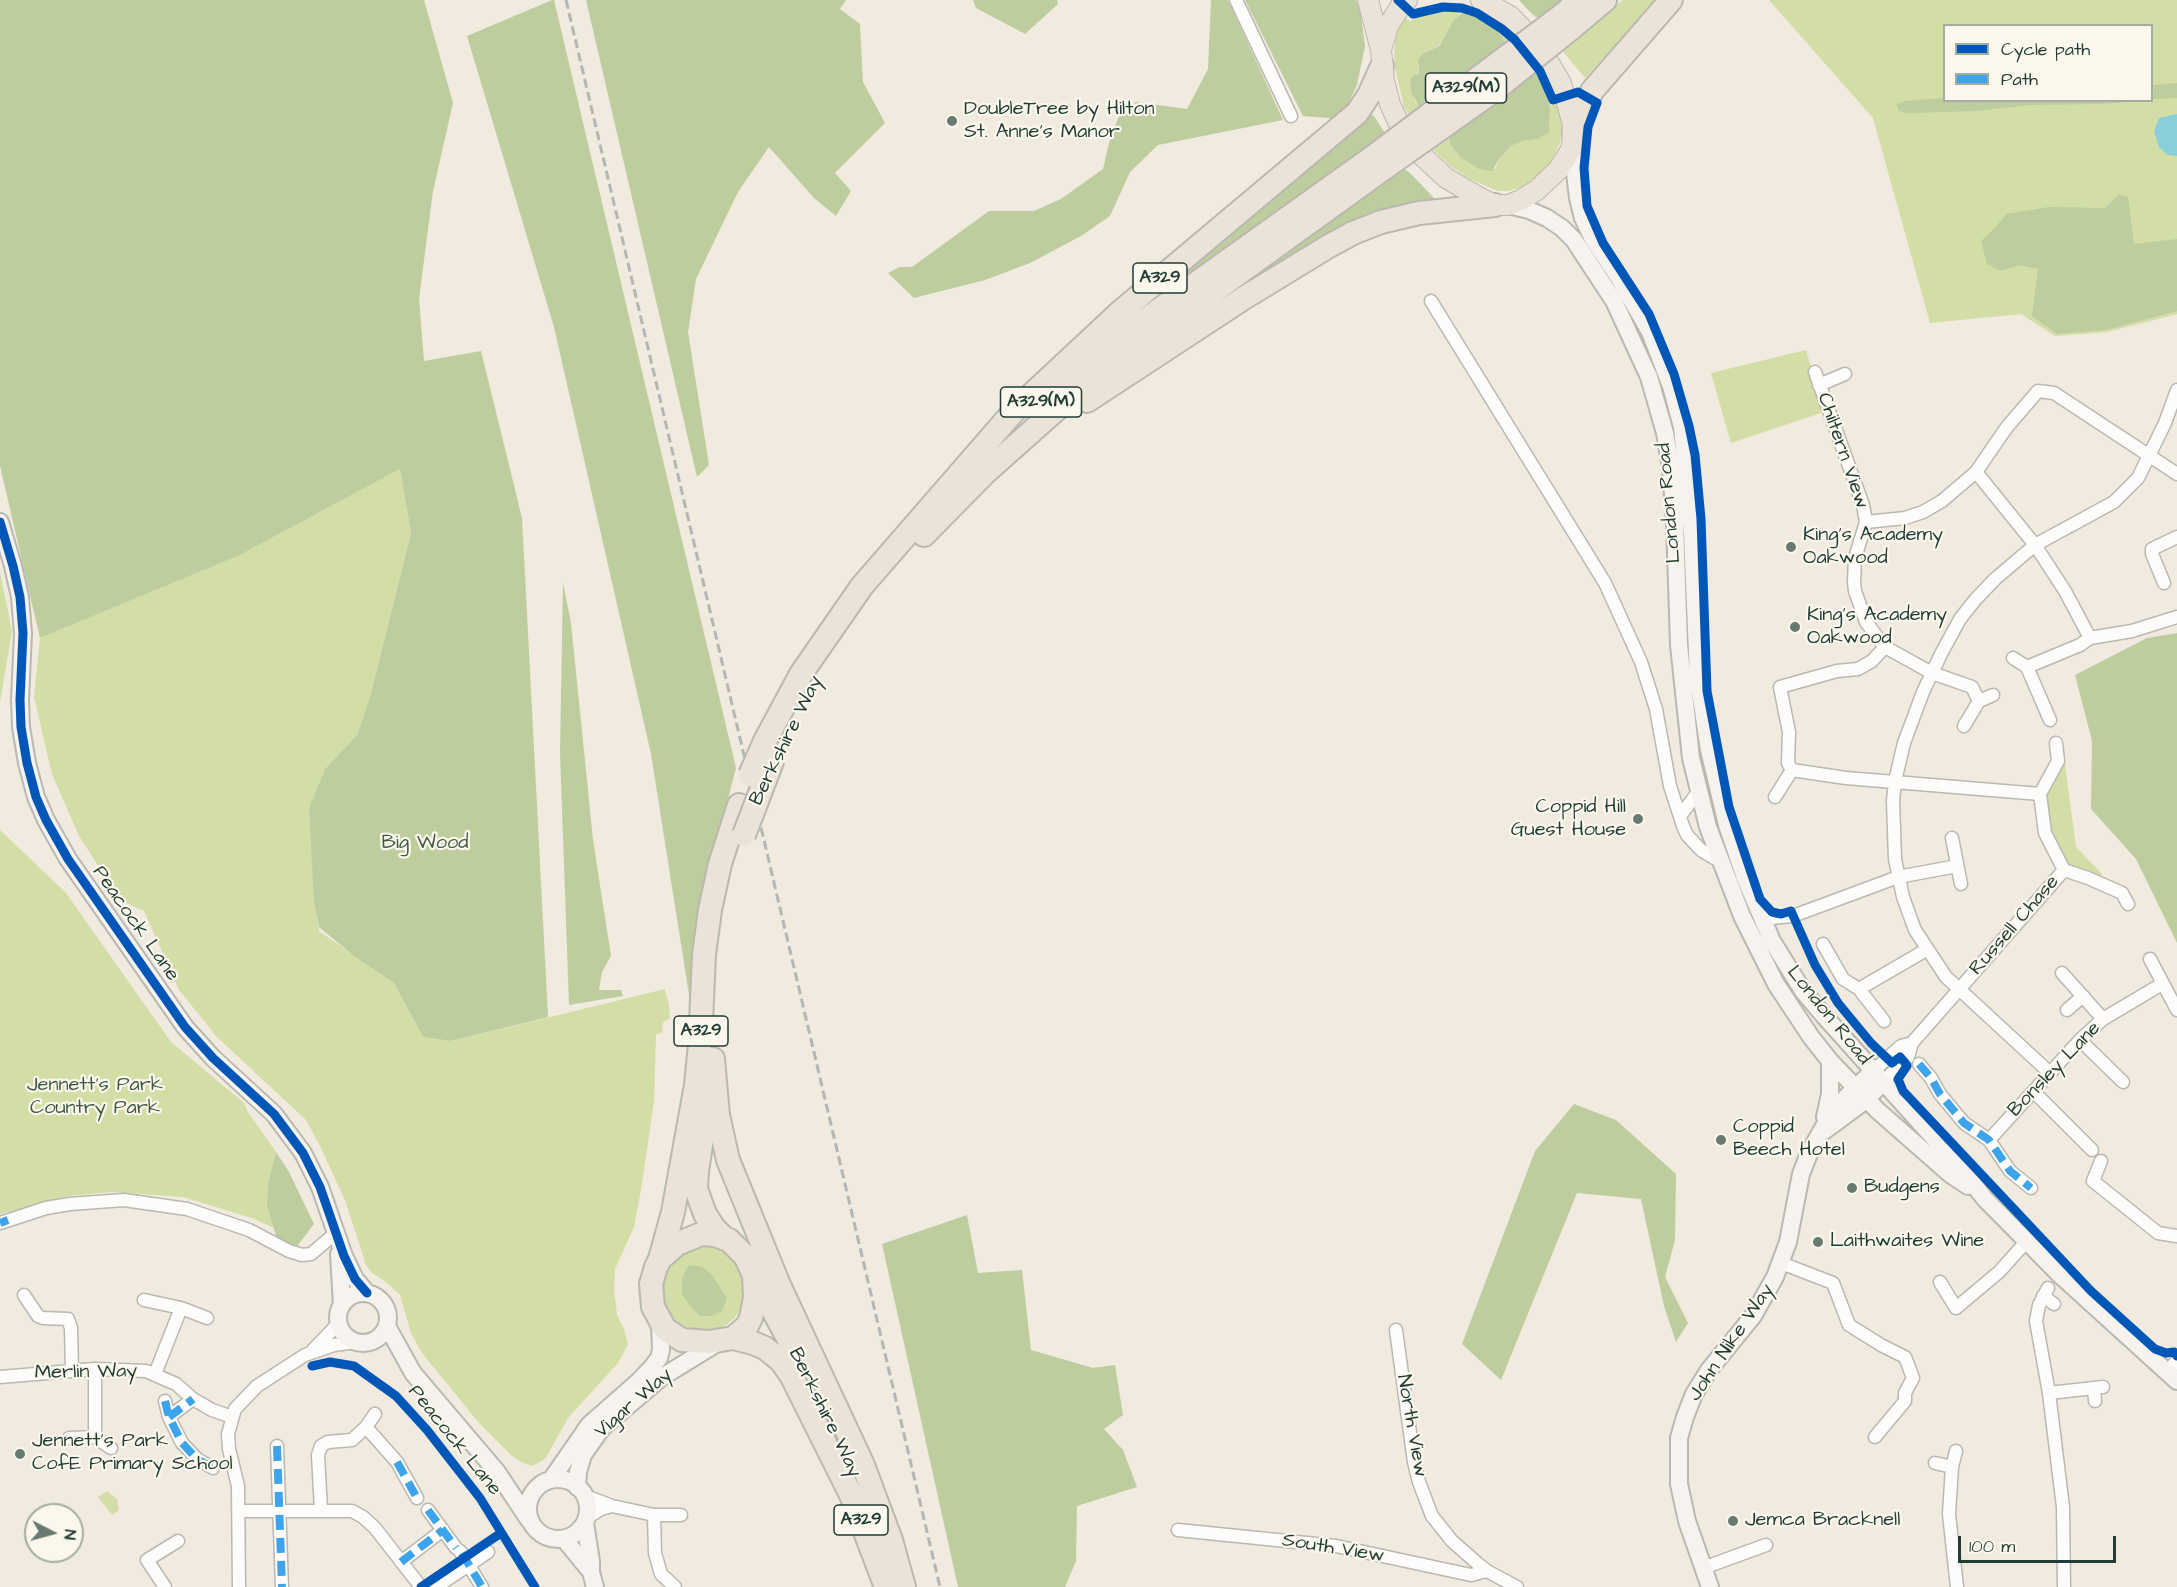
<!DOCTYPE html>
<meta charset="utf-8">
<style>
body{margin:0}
#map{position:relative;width:2177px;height:1587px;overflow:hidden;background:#f0eadf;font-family:"Architects Daughter",sans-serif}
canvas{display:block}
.legend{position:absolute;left:1943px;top:24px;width:210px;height:78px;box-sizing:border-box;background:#fbf7ec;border:2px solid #a3ada2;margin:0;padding:8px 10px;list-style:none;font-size:18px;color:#1f3d34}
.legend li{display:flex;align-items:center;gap:12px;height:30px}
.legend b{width:30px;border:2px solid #a3ada2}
.north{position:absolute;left:24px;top:1503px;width:60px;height:60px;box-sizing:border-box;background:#fbf7ec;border:2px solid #a3ada2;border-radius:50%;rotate:96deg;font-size:16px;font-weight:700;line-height:24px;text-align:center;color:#1f3d34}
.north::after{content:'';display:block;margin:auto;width:21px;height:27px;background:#687a70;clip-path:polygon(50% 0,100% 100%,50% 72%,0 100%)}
.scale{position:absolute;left:1958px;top:1536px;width:158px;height:27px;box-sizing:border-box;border:3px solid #1f3d34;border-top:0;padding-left:8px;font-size:18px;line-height:21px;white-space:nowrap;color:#1f3d34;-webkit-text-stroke:4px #fbf7ec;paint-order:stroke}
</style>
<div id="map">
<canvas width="2177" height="1587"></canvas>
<ul class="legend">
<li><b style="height:8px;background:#0057b8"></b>Cycle path</li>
<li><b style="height:8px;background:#3da4eb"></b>Path</li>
</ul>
<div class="north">N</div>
<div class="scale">100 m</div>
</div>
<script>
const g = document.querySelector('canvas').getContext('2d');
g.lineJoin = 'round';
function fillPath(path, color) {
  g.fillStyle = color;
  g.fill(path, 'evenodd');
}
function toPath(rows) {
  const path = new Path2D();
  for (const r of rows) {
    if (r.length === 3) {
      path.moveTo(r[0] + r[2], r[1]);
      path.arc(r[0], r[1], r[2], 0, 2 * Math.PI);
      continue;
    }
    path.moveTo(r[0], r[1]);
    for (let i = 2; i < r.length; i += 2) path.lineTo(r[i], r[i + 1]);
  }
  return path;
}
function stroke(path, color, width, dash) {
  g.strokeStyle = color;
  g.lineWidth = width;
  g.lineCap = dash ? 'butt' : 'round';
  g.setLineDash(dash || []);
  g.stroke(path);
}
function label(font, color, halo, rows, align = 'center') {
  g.font = font + ' "Architects Daughter",sans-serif';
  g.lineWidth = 4.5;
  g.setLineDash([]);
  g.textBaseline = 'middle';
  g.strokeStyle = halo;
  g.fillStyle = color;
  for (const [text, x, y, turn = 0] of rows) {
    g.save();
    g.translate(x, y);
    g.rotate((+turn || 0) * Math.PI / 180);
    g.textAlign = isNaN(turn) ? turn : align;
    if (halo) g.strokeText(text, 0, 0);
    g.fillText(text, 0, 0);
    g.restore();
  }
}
const green = toPath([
 [1623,0,1658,0,1585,78,1561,49],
 [1769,0,2177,0,2177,314,2107,332,2055,336,2021,314,1930,323,1873,118],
 [1944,26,2152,26,2152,100,1944,100],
 [1446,9,1463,12,1459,14,1438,46,1422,54,1418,66,1419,74,1410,83,1415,102,1421,108,1501,37,1498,31,1522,54,1482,112,1450,135,1450,144,1460,157,1495,169,1500,158,1511,146,1523,141,1538,139,1549,133,1550,106,1559,103,1563,126,1560,143,1548,166,1540,175,1523,187,1508,191,1498,191,1470,179,1453,168,1428,145,1404,107,1394,64,1395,41,1398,30,1405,18,1410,21,1425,12],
 [1806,350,1824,412,1731,443,1711,373],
 [400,469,411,533,370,697,357,735,325,769,309,810,315,904,319,931,394,983,423,1037,452,1041,665,989,669,1005,670,1019,663,1022,662,1033,656,1034,654,1101,641,1190,634,1227,615,1269,614,1290,617,1315,624,1329,628,1344,618,1363,568,1418,545,1459,532,1466,521,1462,511,1455,479,1423,422,1353,411,1333,400,1295,385,1281,372,1273,366,1265,345,1200,320,1146,306,1120,217,1037,179,990,144,911,126,903,116,893,79,836,52,774,34,697,40,638,238,556],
 [0,572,12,631,0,702],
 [2064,757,2076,847,2103,875,2084,877,2066,866,2047,816,2044,793],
 [0,830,66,893,171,1042,244,1103,248,1112,276,1152,273,1167,292,1236,252,1218,183,1197,112,1192,68,1196,0,1214],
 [704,1289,42],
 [107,1491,117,1499,119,1510,112,1515,98,1497]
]);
const forest = toPath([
 [0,0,424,0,453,103,433,191,419,299,424,361,481,351,522,518,548,1017,451,1041,423,1037,394,983,354,956,319,927,314,902,309,808,325,769,357,735,370,697,411,533,400,469,238,556,40,638,0,466],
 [552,0,554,0,736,768,699,912,693,1020,651,754,554,327,467,36],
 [586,0,846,0,840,9,860,24,863,82,885,123,835,173,851,191,836,216,814,198,769,147,738,192,696,279,688,332,709,465,697,477],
 [973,0,1057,0,1058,4,1025,34,976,8],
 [1211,0,1228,0,1283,120,1158,145,1130,172,1110,216,1081,236,1030,263,985,280,914,298,888,273,900,267,912,267,989,211,1034,211,1061,199,1103,169,1109,143,1118,118,1136,102,1187,109,1208,69],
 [1245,0,1356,0,1360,9,1365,46,1357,85,1341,119,1303,116],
 [1519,0,1565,0,1542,17,1536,17,1531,13],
 [1463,12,1479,17,1493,27,1498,31,1507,46,1421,108,1418,105,1411,92,1410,79,1413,76,1419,74,1418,60,1422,54,1439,46,1454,20],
 [1536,71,1548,97,1550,106,1549,133,1538,139,1523,141,1511,146,1500,158,1492,171,1479,169,1460,157,1450,144,1450,135,1474,119],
 [2177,83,2177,98,2152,99,2152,85],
 [1944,98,1944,100,2136,101,2103,104,2031,105,1978,111,1908,113,1899,111,1896,104,1906,101],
 [1368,113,1374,116,1386,135,1145,306,1144,304],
 [1403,168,1411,174,1434,198,1435,202,1197,316],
 [2119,194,2128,197,2134,244,2177,239,2177,311,2106,330,2057,334,2032,316,2038,269,2019,265,2001,271,1987,264,1981,241,1995,228,2006,214,2049,207,2105,208],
 [563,583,571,623,593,840,611,956,602,972,599,990,621,990,623,996,569,1005,560,753],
 [2177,633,2177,943,2136,859,2091,809,2092,741,2075,675,2147,638],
 [1574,1104,1616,1120,1676,1174,1675,1240,1665,1277,1688,1323,1676,1342,1664,1306,1641,1199,1577,1193,1501,1380,1462,1344,1535,1151],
 [276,1152,289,1172,314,1224,295,1249,276,1236,267,1205,268,1184],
 [967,1215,978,1273,1022,1270,1031,1350,1093,1368,1115,1365,1123,1415,1104,1429,1123,1450,1137,1487,1077,1506,1076,1561,1065,1587,958,1587,882,1244],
 [689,1265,702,1267,712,1275,727,1298,722,1311,711,1316,700,1316,690,1306,682,1294,682,1278]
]);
const water = toPath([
 [2177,114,2177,156,2168,155,2159,147,2154,131,2159,118]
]);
const street = toPath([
 [1236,0,1291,116],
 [1431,301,1605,583,1641,662,1656,709,1670,786,1683,826,1687,835,1701,850,1721,862],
 [1815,372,1863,505,1866,522,1855,558,1854,582,1855,591,1866,622,1885,647,1932,673,1972,687,1979,701],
 [1819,385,1845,374],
 [1976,472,2035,545,2065,591,2090,638],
 [1866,522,1905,518,1923,512,1942,501,1976,472,2007,427,2038,391,2054,393,2177,474],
 [2164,583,2152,554,2152,549,2177,537],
 [1885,647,1872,661,1858,669,1837,671,1780,687,1789,732,1788,763,1792,770,1846,778,2040,794],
 [2013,658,2027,667,2050,720],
 [2027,667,2080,645,2090,638,2132,631,2177,617],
 [1964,726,1979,701,1993,695],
 [1775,797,1792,770],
 [1680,816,1699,791],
 [1952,838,1961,884],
 [2064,870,2088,878,2122,893,2128,904],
 [1759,914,1771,918,1793,916,1898,877,1957,866],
 [1823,944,1843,979,1859,989,1926,950],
 [2150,959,2177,1010],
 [2062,973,2103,1019],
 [1859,989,1884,1021],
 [2067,1010,2083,996],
 [2080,1040,2123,1082],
 [1919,1064,1931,1078,1940,1094,1964,1123,1989,1140,2010,1171,2031,1188],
 [1873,1071,1901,1046,1912,1043],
 [2050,1073,1946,977,1915,930,1903,897,1895,859,1893,801,1895,781,1904,743,1923,692,1941,654,1960,619,1975,600,1995,579,2035,545,2114,502,2138,478,2165,423,2177,390],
 [1883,1082,1908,1057,1912,1043,2064,870,2045,833,2040,794,2058,761,2056,743],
 [2034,1092,2092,1150],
 [1989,1140,2080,1040,2103,1019,2162,984],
 [2101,1161,2093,1181,2158,1233,2177,1236],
 [0,1223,46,1208,70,1204,124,1200,187,1209,249,1230,289,1251,302,1255,311,1254,331,1237,337,1234],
 [1781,1263,1833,1283,1849,1325,1881,1345,1905,1357,1913,1378,1905,1393,1905,1401,1875,1437],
 [1940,1282,1956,1308,1999,1272,2026,1242],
 [2048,1288,2039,1305,2036,1321,2049,1393,2063,1507,2064,1587],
 [24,1295,38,1316,43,1318,68,1319,71,1328,72,1370],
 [2043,1296,2054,1304],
 [144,1300,181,1308,207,1318],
 [1396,1330,1414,1462,1419,1482,1432,1516,1452,1541,1477,1563,1487,1571,1517,1587],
 [313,1350,339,1323],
 [95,1369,95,1437,111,1448],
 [2167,1371,2177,1361],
 [155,1374,181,1308],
 [0,1377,95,1369,146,1371,176,1384,193,1399,212,1410,232,1417],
 [2094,1388,2095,1401],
 [2049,1393,2103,1387],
 [165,1401,169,1417,182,1443,197,1459,213,1468],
 [169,1417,193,1399],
 [366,1427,397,1462,417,1498],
 [69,1438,95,1437],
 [277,1446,282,1587],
 [1956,1451,1952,1467,1949,1514,1957,1587],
 [1935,1463,1952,1467],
 [585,1496,612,1506,654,1515,681,1515],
 [321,1510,318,1455,321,1446,328,1442,352,1440,366,1427,375,1414],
 [428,1510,456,1548],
 [239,1511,352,1511,363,1517,375,1528,421,1587],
 [654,1515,655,1553,661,1574,675,1587],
 [587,1518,601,1509,612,1506],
 [1178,1530,1336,1546,1471,1575,1487,1571],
 [460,1551,482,1587],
 [401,1562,443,1530],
 [1703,1568,1766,1545],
 [165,1587,147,1560,178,1541],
 [239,1587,238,1486,229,1449,228,1434,235,1409,257,1386,305,1355,334,1345,356,1342],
 [436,1587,488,1552]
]);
const secondary = toPath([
 [1572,148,1578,198,1583,218,1593,239,1619,278,1650,332,1671,386,1682,427,1692,533,1698,677,1709,750,1727,825,1745,878,1772,941,1803,991,1825,1017,1959,1166,1985,1199,2058,1273,2177,1381],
 [1508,205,1529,210,1547,218,1562,228,1574,240,1614,301,1649,377,1665,433,1671,468,1675,523,1679,645,1691,758,1708,827,1742,916,1776,984,1811,1037,1830,1061,1877,1110,1950,1174,1968,1186],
 [0,522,13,566,20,597,23,633,20,700,21,727,27,763,36,797,46,820,68,859,185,1027,213,1058,274,1114,303,1153,320,1187,344,1256,355,1279,367,1293],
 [1825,1117,1830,1094,1830,1061],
 [1824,1131,1866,1100,1883,1082],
 [339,1254,342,1305],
 [363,1318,25],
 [387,1326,413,1373,497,1472,529,1520],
 [558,1509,30],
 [551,1480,589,1425,639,1381,653,1366,659,1358,661,1350,660,1323],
 [577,1487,578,1472,583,1455,602,1428,662,1377,719,1342],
 [585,1523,591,1561,591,1572,595,1587],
 [564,1539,591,1572],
 [1710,1587,1687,1521,1679,1484,1679,1438,1685,1417,1694,1394,1709,1370,1753,1316,1775,1277,1788,1242,1801,1174,1810,1151,1834,1109,1873,1071]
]);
const primary = toPath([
 [1368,0,1381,50],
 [1407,0,1400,7,1388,26,1381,50,1384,81,1390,104,1399,124,1416,150,1446,178,1480,198,1495,205,1508,205,1521,200,1537,190,1558,170,1572,148,1573,124,1561,83,1539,46,1510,16,1481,0]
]);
const highway = toPath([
 [1561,16,1580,0],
 [1568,31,1605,0],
 [1574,132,1592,91,1671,0],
 [1059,387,1149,317,1370,159],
 [1087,401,1244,298,1329,246,1353,233,1381,222,1419,213,1495,205],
 [924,535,986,472,1058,408,1106,369,1379,172],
 [765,741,801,674,862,586,1014,411,1119,313,1357,113,1369,95,1382,66],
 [713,1059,718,1115,728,1160,779,1285,863,1465,891,1540,904,1587],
 [708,1100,697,1171,696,1189,705,1214,714,1228,723,1237],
 [701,1234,714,1235,729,1240,745,1256,754,1275,755,1297,751,1318,747,1326,733,1338,709,1342,682,1340,665,1329,653,1307,651,1284,656,1267,660,1259,677,1244,701,1234],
 [660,1259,673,1212,696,1085,700,1044,704,955,710,910,720,864,739,805],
 [754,1275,802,1364],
 [733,1338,753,1343,765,1348,781,1361,791,1375,851,1495,886,1587]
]);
const rail = toPath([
 [566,0,940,1587]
]);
const highwayBridge = toPath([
 [1370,159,1561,16],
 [1379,172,1495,90,1568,31],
 [750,775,765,741],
 [744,835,773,759]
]);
const quiet = toPath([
 [1919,1064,1931,1078,1940,1094,1964,1123,1989,1140,2010,1171,2031,1188],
 [0,1223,8,1220],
 [165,1401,169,1417,182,1443,197,1459,213,1468],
 [169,1417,193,1399],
 [277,1446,282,1587],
 [397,1462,417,1498],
 [428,1510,456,1548],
 [462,1553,482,1587],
 [401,1562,443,1530]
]);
const cycleway = toPath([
 [1398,0,1413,14,1443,7,1462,8,1477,13,1502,29,1515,40,1540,71,1553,100,1578,92,1597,103,1588,127,1584,168,1587,206,1603,243,1649,314,1674,374,1689,426,1695,455,1701,519,1707,691,1729,807,1760,899,1772,912,1781,914,1791,911,1815,965,1838,1003,1871,1043,1892,1063,1900,1057,1906,1064,1907,1066,1898,1079,1903,1091,2091,1291,2155,1349,2166,1353,2174,1352,2177,1356],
 [0,522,13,566,20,597,23,633,20,700,21,727,27,763,36,797,46,820,68,859,185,1027,213,1058,274,1114,303,1153,320,1187,344,1256,355,1279,367,1293],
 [312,1366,330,1362,354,1366,396,1396,427,1430,480,1498,535,1587],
 [421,1587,501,1533]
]);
const markers = [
 [952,121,6,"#687a70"],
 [1791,547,6,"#687a70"],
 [1795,627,6,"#687a70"],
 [1638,819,6,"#687a70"],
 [1721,1140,6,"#687a70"],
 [1852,1188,6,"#687a70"],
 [1818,1242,6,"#687a70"],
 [20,1454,6,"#687a70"],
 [1733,1521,6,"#687a70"]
];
const shields = [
 [1466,88,81],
 [1160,278,54],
 [1041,402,81],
 [701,1031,54],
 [861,1520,54]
];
const shieldNames = [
 ["A329(M)",1466,88],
 ["A329",1160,278],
 ["A329(M)",1041,402],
 ["A329",701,1031],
 ["A329",861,1520]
];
const poiNames = [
 ["DoubleTree by Hilton",964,110],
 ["St. Anne's Manor",964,133],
 ["King's Academy",1803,536],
 ["Oakwood",1803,559],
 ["King’s Academy",1807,616],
 ["Oakwood",1807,639],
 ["Coppid Hill",1626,808,"right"],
 ["Guest House",1626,831,"right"],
 ["Coppid",1733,1128],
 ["Beech Hotel",1733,1151],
 ["Budgens",1864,1188],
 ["Laithwaites Wine",1830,1242],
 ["Jennett's Park",32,1442],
 ["CofE Primary School",32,1465],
 ["Jemca Bracknell",1745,1521]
];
const streetNames = [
 ["Chiltern View",1842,451,71],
 ["London Road",1670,503,-95],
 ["Berkshire Way",787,741,-64],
 ["Peacock Lane",135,924,55],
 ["Russell Chase",2015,926,-49],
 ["London Road",1828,1016,51],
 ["Bonsley Lane",2055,1070,-46],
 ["John Nike Way",1732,1343,-56],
 ["Merlin Way",86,1373,-1],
 ["Vigar Way",634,1404,-41],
 ["Berkshire Way",824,1413,64],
 ["North View",1411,1426,80],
 ["Peacock Lane",454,1441,51],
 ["South View",1333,1549,9]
];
const parkNames = [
 ["Big Wood",425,844],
 ["Jennett's Park",95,1086],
 ["Country Park",95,1109]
];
fillPath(green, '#d3dda6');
fillPath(forest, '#bdcd9e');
fillPath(water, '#88cfdb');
stroke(street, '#b9b8b1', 15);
stroke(secondary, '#b9b8b1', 20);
stroke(primary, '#b9b8b1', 22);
stroke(highway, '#b9b8b1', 26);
stroke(street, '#fdfcfa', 12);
stroke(secondary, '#f6f2ed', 16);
stroke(primary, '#ece3d8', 20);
stroke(highway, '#ece3d8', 22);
stroke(rail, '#b4b6b4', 3, [9, 4.5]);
stroke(highwayBridge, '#b9b8b1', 26, []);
stroke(highwayBridge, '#ece3d8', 22);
stroke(quiet, '#3da4eb', 8, [15, 8]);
stroke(cycleway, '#0057b8', 9);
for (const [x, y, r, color] of markers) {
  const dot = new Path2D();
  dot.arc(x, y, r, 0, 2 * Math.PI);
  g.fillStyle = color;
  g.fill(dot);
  stroke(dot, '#fbf7ec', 2);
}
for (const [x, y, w] of shields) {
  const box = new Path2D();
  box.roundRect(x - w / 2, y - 15, w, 30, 4.5);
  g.fillStyle = '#fbf7ec';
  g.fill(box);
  stroke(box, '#1f3d34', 1.5);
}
label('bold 18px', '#1f3d34', null, shieldNames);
label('20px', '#1f3d34', '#fbf7ec', poiNames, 'left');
label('20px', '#1f3d34', '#fbf7ec', streetNames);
label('20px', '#3e5b42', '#fbf7ec', parkNames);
</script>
